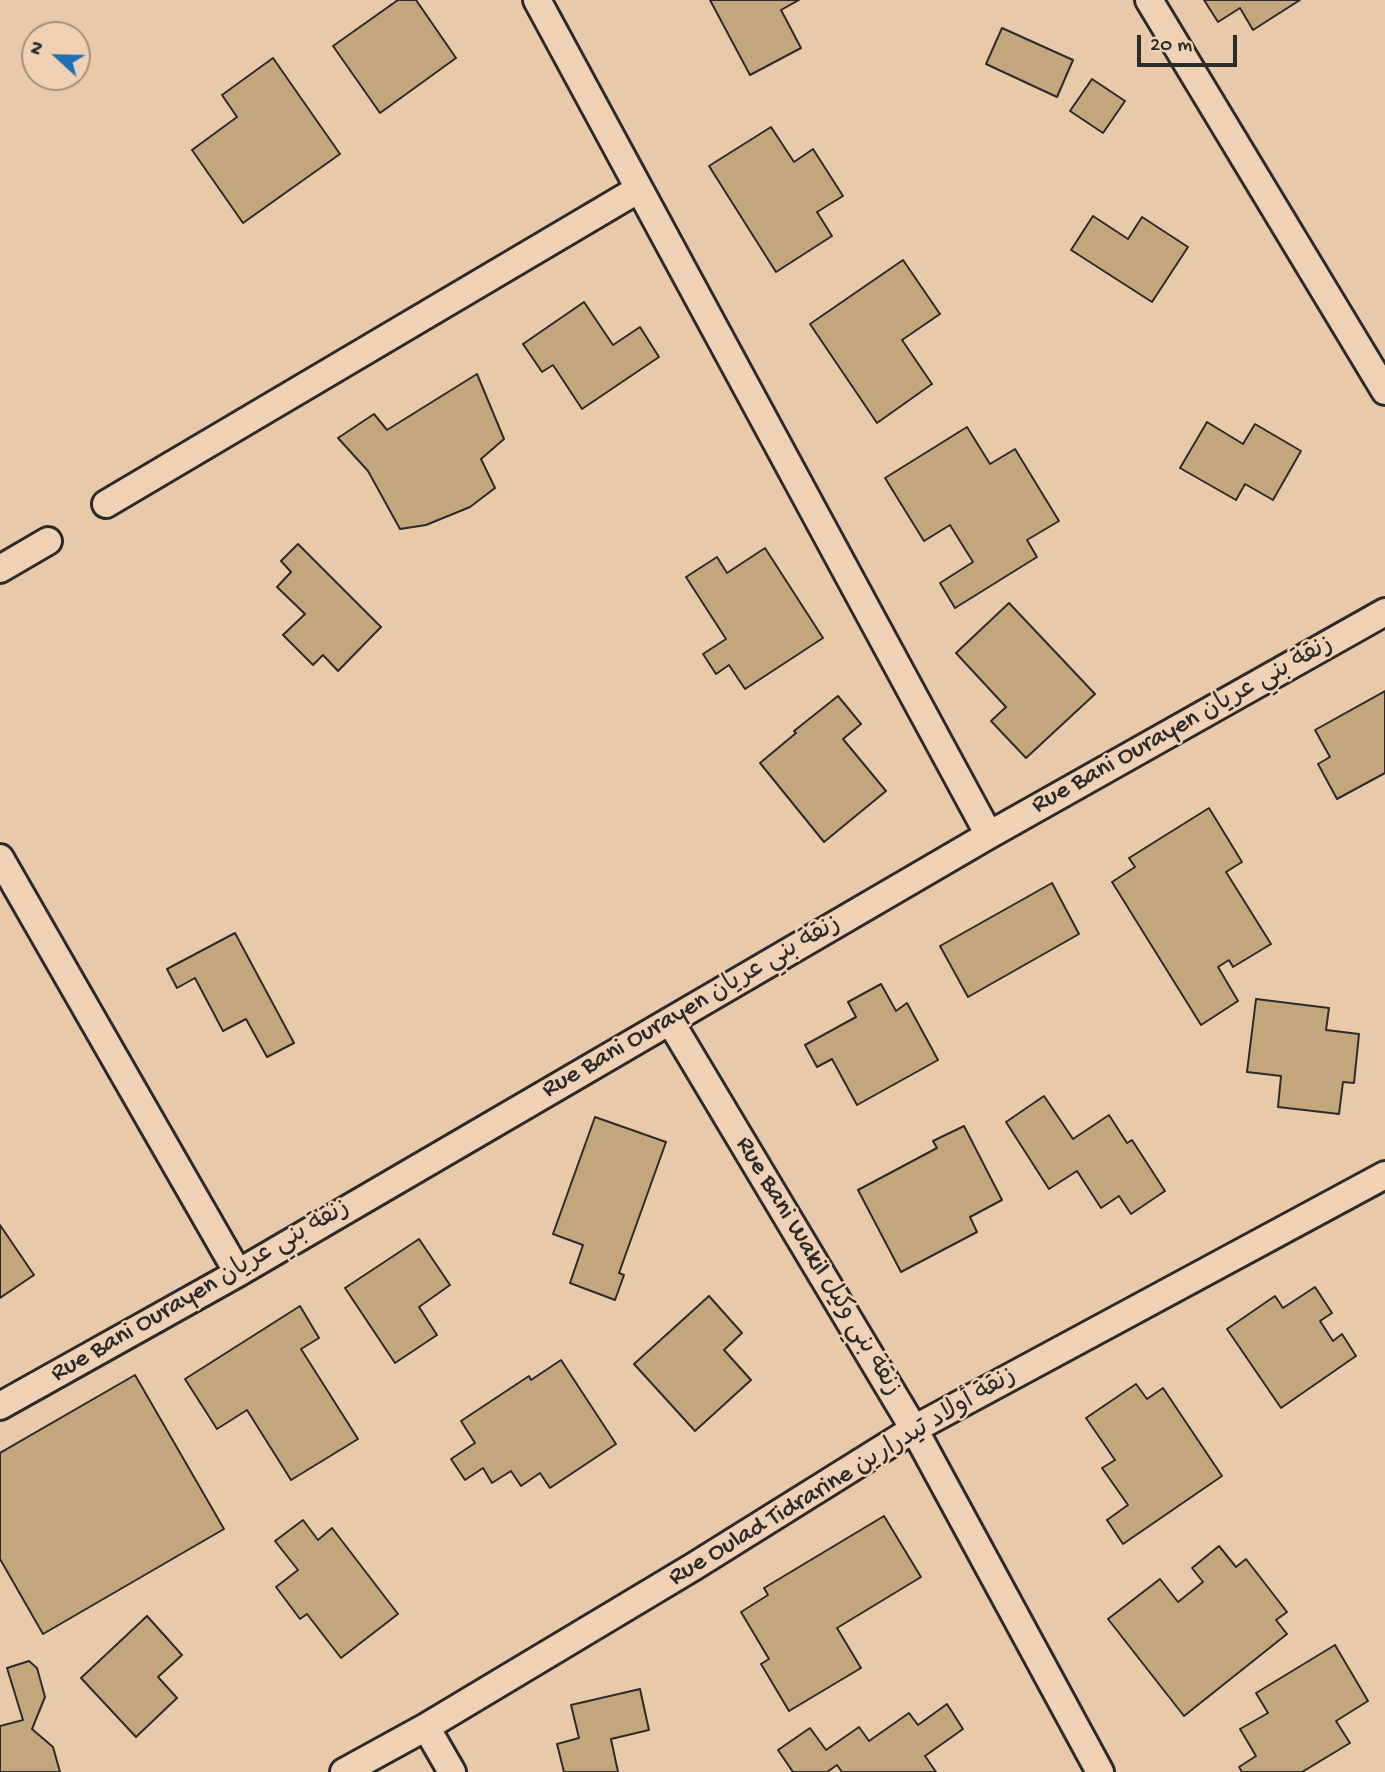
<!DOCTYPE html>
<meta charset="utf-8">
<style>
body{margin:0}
#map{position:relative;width:1385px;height:1772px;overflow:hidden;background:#e8caab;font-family:"Gochi Hand",sans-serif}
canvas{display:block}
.north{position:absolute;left:21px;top:21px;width:70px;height:70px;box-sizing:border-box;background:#efd1b5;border:2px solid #a18f7e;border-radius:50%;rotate:292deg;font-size:19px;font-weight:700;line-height:28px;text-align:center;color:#2b2b2b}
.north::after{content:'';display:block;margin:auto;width:24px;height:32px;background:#1f6fb2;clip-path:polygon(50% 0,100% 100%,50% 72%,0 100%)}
.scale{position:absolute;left:1137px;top:35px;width:100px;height:32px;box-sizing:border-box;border:4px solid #2b2b2b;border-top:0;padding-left:9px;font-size:21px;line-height:24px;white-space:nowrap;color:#2b2b2b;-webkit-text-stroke:5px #efd1b5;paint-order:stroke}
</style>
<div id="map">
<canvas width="1385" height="1772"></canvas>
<div class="north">N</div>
<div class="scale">20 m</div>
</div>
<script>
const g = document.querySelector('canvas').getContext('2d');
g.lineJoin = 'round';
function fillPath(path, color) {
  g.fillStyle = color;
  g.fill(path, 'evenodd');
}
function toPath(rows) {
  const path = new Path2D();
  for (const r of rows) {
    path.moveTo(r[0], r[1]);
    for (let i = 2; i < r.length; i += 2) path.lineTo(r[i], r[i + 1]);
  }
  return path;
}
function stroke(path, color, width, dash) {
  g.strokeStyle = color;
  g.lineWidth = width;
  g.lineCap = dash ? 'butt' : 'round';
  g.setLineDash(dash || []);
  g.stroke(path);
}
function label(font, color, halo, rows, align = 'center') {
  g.font = font + ' "Gochi Hand","Playpen Sans Arabic",sans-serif';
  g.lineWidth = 5;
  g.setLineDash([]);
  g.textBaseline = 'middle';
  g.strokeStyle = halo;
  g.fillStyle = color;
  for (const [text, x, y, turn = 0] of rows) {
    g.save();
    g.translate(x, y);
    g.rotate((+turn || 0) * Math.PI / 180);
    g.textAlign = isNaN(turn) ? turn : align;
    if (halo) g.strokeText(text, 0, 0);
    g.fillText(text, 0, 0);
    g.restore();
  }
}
const building = toPath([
 [398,0,416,0,456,58,380,113,333,46,398,0],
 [710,0,799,0,781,10,801,48,750,75,710,0],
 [1204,0,1300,0,1253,30,1240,8,1218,22,1204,0],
 [1002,28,1073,60,1057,97,986,64,1002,28],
 [273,58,340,154,243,223,192,150,237,117,222,95,273,58],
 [1092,79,1125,101,1103,133,1070,111,1092,79],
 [771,127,794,162,813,149,843,196,817,212,832,236,776,272,709,166,771,127],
 [1093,216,1128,239,1142,217,1188,247,1152,302,1071,250,1093,216],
 [903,260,940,314,902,340,932,384,877,423,810,324,903,260],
 [584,302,613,345,640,327,659,357,582,409,553,365,542,372,523,344,584,302],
 [477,374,504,439,481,459,495,488,470,507,426,525,400,529,368,471,338,438,374,414,387,430,477,374],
 [1207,422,1243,444,1255,424,1301,451,1273,500,1245,484,1236,500,1180,468,1207,422],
 [967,427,990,464,1015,449,1059,521,1027,540,1037,557,955,608,940,583,973,562,950,525,924,541,885,478,967,427],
 [298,544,381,627,338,671,323,655,313,665,283,635,305,614,277,587,291,572,281,561,298,544],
 [765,548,823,638,745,689,729,665,716,674,703,654,726,639,686,577,717,557,727,573,765,548],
 [1009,603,1095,694,1026,758,991,721,1006,707,956,653,1009,603],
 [1385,691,1385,773,1337,799,1318,764,1330,757,1315,730,1385,691],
 [838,696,861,724,843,739,886,791,824,842,760,763,796,733,794,731,838,696],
 [1209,808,1242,862,1226,872,1271,944,1233,967,1229,960,1218,967,1238,1001,1201,1025,1112,882,1135,867,1129,858,1209,808],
 [1052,883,1079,934,968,997,940,946,1052,883],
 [235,933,294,1043,267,1057,246,1019,223,1031,195,978,177,988,167,969,235,933],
 [881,984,896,1011,907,1003,938,1060,857,1105,832,1059,817,1067,805,1045,856,1017,848,1002,881,984],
 [1256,999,1329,1008,1326,1030,1359,1034,1354,1083,1343,1082,1339,1114,1278,1107,1281,1076,1247,1072,1256,999],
 [1044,1096,1073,1139,1109,1115,1127,1143,1132,1140,1165,1191,1131,1214,1119,1196,1101,1208,1077,1171,1049,1189,1006,1122,1044,1096],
 [595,1117,666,1142,619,1273,624,1275,615,1300,570,1283,583,1245,553,1234,595,1117],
 [964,1126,1002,1200,970,1217,977,1232,901,1272,858,1190,937,1148,933,1141,964,1126],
 [0,1225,34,1275,0,1298,0,1225],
 [419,1239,450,1285,419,1307,437,1335,395,1363,345,1288,419,1239],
 [1315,1287,1332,1313,1320,1321,1333,1341,1342,1334,1356,1356,1281,1408,1227,1329,1275,1296,1283,1308,1315,1287],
 [709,1296,742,1333,724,1350,751,1380,695,1431,634,1364,709,1296],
 [300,1306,319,1338,301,1349,358,1439,291,1480,247,1410,217,1429,185,1379,300,1306],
 [561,1360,616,1444,550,1488,540,1473,521,1486,511,1471,492,1483,483,1468,465,1480,451,1459,475,1443,461,1421,529,1376,531,1380,561,1360],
 [135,1375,224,1529,43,1634,0,1559,0,1453,135,1375],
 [1136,1384,1147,1399,1163,1388,1222,1476,1123,1544,1107,1520,1128,1505,1102,1468,1115,1460,1086,1418,1136,1384],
 [884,1516,921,1577,837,1628,861,1668,789,1711,761,1664,769,1659,741,1612,768,1595,764,1588,884,1516],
 [303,1520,318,1540,332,1528,398,1614,341,1658,307,1614,300,1619,276,1587,298,1570,275,1541,303,1520],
 [1219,1546,1236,1567,1246,1559,1287,1612,1276,1620,1287,1634,1184,1716,1108,1619,1160,1579,1178,1602,1203,1582,1192,1568,1219,1546],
 [147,1616,182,1655,158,1677,177,1698,136,1737,81,1678,147,1616],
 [1335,1645,1368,1701,1336,1721,1350,1743,1302,1772,1242,1772,1239,1767,1256,1756,1240,1729,1268,1713,1256,1693,1335,1645],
 [29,1661,37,1668,45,1697,32,1729,53,1747,60,1772,0,1772,0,1726,23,1720,7,1668,29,1661],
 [640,1689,649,1730,611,1739,618,1772,564,1772,557,1744,579,1738,571,1705,640,1689],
 [947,1704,963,1729,925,1756,936,1772,842,1772,837,1765,827,1772,793,1772,778,1750,810,1728,826,1750,859,1727,869,1741,909,1713,918,1725,947,1704]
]);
const minor = toPath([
 [537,0,989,835],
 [1149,0,1385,391],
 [106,504,639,189],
 [0,569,48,541],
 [0,858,238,1273],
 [670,1021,914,1429,1100,1772],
 [0,1406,238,1273,989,835,1385,612],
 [426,1727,452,1772],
 [344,1772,426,1727,693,1567,914,1429,1385,1175]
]);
const streetNames = [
 ["Rue Bani Ourayen زنقة بني عريان",1183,726,-29],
 ["Rue Bani Ourayen زنقة بني عريان",692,1008,-30],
 ["Rue Bani Wakil زنقة بني وكيل",817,1267,59],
 ["Rue Bani Ourayen زنقة بني عريان",201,1292,-30],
 ["Rue Oulad Tidrarine زنقة أولاد تيدرارين",843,1478,-31]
];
fillPath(building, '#c4a67d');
stroke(building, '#2b2b2b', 2);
stroke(minor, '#2b2b2b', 32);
stroke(minor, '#efd1b5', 26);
label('26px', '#2b2b2b', '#efd1b5', streetNames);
</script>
